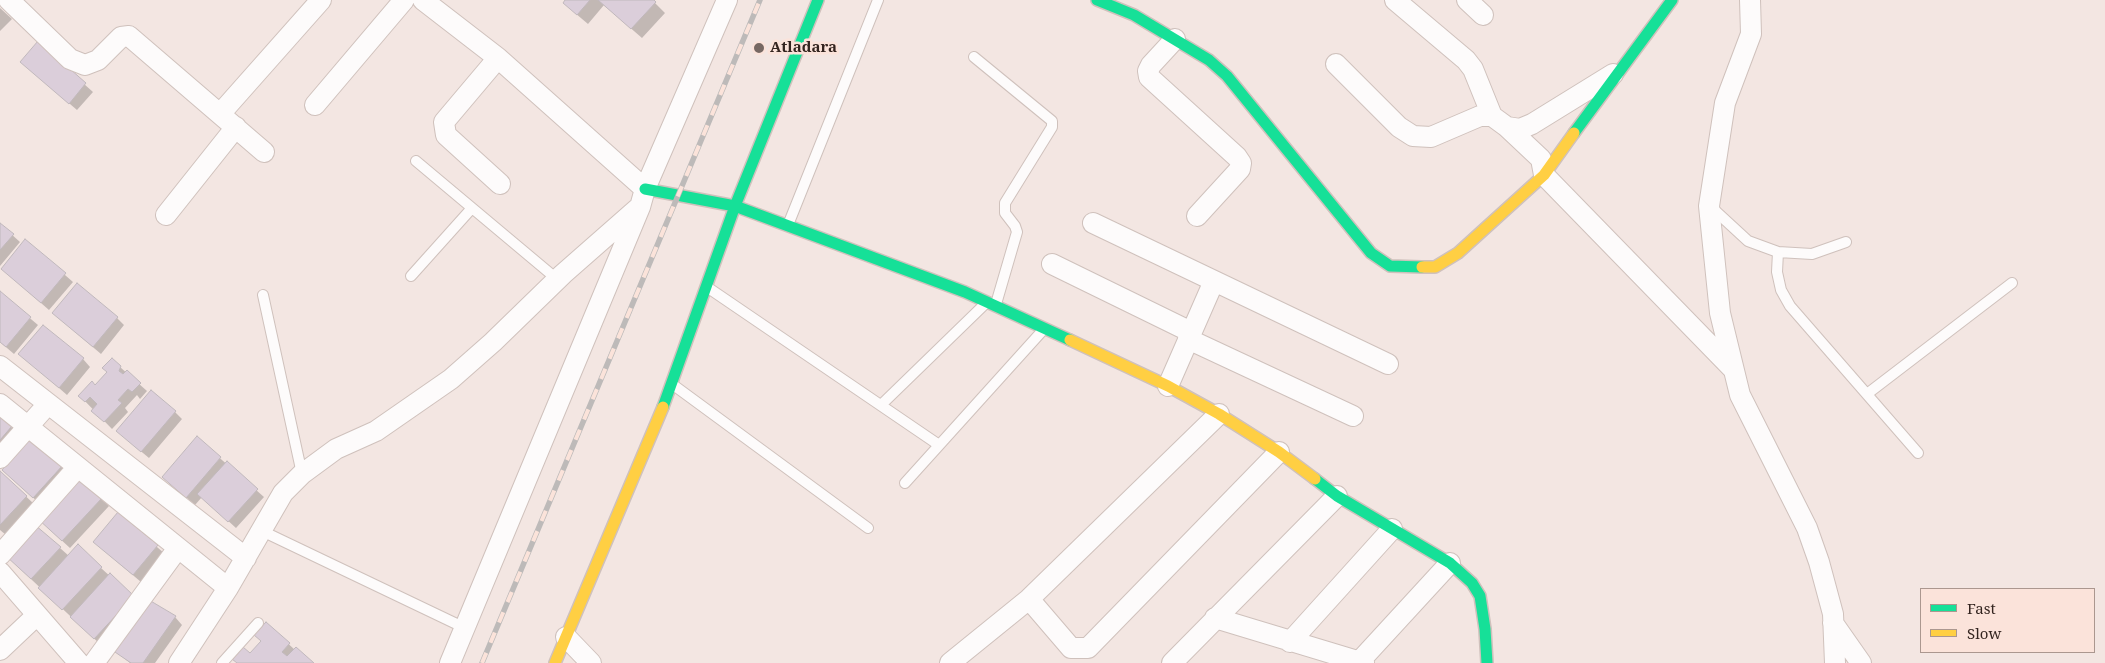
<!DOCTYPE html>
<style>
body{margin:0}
#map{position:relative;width:2105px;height:663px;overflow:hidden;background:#f3e6e2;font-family:"Noto Serif",serif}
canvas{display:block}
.legend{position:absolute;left:1920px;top:588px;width:175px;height:65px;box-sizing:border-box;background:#fbe3da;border:1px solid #ab978f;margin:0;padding:6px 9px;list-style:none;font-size:15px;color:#33241f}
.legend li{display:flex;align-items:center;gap:10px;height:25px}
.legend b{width:25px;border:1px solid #ab978f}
</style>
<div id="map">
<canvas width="2105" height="663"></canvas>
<ul class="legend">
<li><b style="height:6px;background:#16e098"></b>Fast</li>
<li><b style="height:6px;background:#ffcf43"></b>Slow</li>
</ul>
</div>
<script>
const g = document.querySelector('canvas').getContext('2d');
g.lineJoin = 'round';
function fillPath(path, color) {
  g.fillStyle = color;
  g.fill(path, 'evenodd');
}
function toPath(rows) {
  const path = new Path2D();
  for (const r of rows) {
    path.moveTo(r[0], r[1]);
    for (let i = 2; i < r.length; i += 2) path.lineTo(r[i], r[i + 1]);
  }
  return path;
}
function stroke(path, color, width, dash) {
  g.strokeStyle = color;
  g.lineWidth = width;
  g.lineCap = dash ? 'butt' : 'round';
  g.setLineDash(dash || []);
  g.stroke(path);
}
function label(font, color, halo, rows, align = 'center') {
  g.font = font + ' "Noto Serif",serif';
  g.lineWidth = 5;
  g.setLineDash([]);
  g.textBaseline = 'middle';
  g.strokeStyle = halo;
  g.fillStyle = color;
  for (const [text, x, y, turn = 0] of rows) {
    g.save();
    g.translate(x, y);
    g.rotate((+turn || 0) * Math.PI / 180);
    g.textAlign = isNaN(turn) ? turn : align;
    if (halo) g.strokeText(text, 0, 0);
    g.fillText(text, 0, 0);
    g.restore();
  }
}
const shadow = toPath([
 [567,0,652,0,665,13,642,38,604,5,588,24,575,13],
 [0,8,12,19,0,31],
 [38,43,93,92,77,110,29,69],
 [0,224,20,242,0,266],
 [26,241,73,282,49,310,2,269],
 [0,293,38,325,14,354,0,342],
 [117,318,124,325,101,354,61,320],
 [20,354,83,359,90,367,67,395],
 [120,367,147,391,140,399,137,395,125,408,128,412,112,429,80,396,96,387],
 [175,412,182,419,149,458,125,438],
 [0,417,19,434,0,457],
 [197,438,264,497,236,528,202,497,195,505,171,484],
 [62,466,69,474,41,505,11,477],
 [0,472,34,504,6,535,0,530],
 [78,477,109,506,70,548,47,527],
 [118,513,165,554,141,582,102,549],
 [60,548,69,556,101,568,133,597,102,646,15,564],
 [175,617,182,625,155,663,130,663,114,650],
 [266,623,295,650,312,663,239,663,250,655,263,641]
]);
const building = toPath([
 [565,0,590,0,577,15,563,3,565,0],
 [598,0,654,0,656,2,631,29,598,0],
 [38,41,86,83,69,104,20,62,38,41],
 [0,223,14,234,0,250,0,223],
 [25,239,66,273,41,303,1,269,25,239],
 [77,283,118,317,93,347,52,313,77,283],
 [0,291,31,317,6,347,0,342,0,291],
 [43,325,84,358,59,388,18,354,43,325],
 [112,358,121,366,119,371,123,374,127,370,141,383,132,392,128,389,118,400,122,403,104,422,91,411,97,404,90,397,85,402,78,396,92,381,95,385,107,372,102,368,112,358],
 [151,390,176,411,141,452,116,431,151,390],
 [0,416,12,426,0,440,0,416],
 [197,436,221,457,186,498,162,477,197,436],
 [32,437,63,465,33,498,2,470,32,437],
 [227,461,258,489,228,522,197,494,227,461],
 [0,471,27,496,0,525,0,471],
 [78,475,102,498,62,541,38,519,78,475],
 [118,512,158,545,133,575,93,542,118,512],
 [35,525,61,547,31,579,6,556,35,525],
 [78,544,102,567,62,610,38,588,78,544],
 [110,573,134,596,94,639,70,617,110,573],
 [149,600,176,616,143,663,131,663,112,650,149,600],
 [266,622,290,643,282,652,287,656,296,647,314,663,237,663,232,659,243,647,250,653,261,641,254,635,266,622]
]);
const lane = toPath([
 [974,57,1052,121,1052,127,1005,203,1005,213,1015,226,1017,232,996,304],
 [416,161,558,280],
 [1710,206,1748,241,1778,252,1812,254,1846,242],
 [788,225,878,0],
 [1778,252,1777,272,1781,290,1790,306,1918,453],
 [411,276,472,208],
 [707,287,939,445],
 [263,295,302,474],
 [672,384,868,528],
 [1867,394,2012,283],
 [881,405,986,303],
 [905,483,1044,329],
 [262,531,465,628],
 [222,663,258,623]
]);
const street = toPath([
 [9,0,70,59,85,65,98,60,121,37,129,36,264,152],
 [423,0,498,58,645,189],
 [1395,0,1466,60,1473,69,1492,116],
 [1467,0,1483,15],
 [1750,0,1751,34,1725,103,1709,206,1720,313,1740,395,1807,528,1819,562,1833,614,1835,663],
 [1175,39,1151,65,1148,71,1149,77,1237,157,1241,163,1240,169,1197,216],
 [498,58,444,122,446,135,500,184],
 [1336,64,1399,127,1413,136,1431,137,1480,116,1492,116,1507,127,1520,129,1532,124,1613,74],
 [315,105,404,0],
 [220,114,321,0],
 [1507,127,1541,159,1544,175,1733,369],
 [166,215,236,127],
 [1093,223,1388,364],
 [1052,264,1191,332],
 [1188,339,1353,416],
 [0,366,246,558],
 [1168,386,1214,281],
 [0,404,228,588],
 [0,458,48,404],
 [0,555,77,468],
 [0,572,79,663],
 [1029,599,1071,648,1088,648,1279,452],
 [1215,618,1364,663],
 [1833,623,1861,663],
 [566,637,591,663],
 [1290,642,1392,529],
 [0,650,37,615],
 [1359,662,1450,563],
 [94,663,178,548],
 [179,663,228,588,283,493,302,474,336,449,376,431,451,379,493,342,563,274,637,209],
 [450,663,640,207,645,189,727,0],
 [950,663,1029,599,1219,414],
 [1172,663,1337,496]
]);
const fast = toPath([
 [1097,0,1134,15,1209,60,1227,76,1371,253,1390,266,1422,267],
 [1574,133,1672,0],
 [645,189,735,206,965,292,1070,340],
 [663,407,735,206,818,0],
 [1315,479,1337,496,1450,563,1472,583,1480,596,1485,629,1487,663]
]);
const slow = toPath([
 [1422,267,1435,267,1458,253,1544,175,1574,133],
 [1070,340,1168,386,1219,414,1279,452,1315,479],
 [555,663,663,407]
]);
const rail = toPath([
 [482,663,760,0]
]);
const markers = [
 [759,48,6,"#766863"]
];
const poiNames = [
 ["Atladara",770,48]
];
fillPath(shadow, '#0003');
fillPath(building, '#dbceda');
stroke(building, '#c0b8bc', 1);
stroke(lane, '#cfc1bc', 12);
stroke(street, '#cfc1bc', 22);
stroke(fast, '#cfc1bc', 14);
stroke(slow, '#cfc1bc', 14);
stroke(lane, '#fdfbfb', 10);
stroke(street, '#fdfbfb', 20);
stroke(fast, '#16e098', 11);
stroke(slow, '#ffcf43', 11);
stroke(rail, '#bdbab9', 5.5);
stroke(rail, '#fbe3da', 4, [11]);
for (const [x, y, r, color] of markers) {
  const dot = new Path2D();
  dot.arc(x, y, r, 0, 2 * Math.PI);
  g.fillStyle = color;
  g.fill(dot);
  stroke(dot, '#fbe3da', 2);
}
label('bold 15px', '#33241f', '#fbe3da', poiNames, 'left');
</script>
